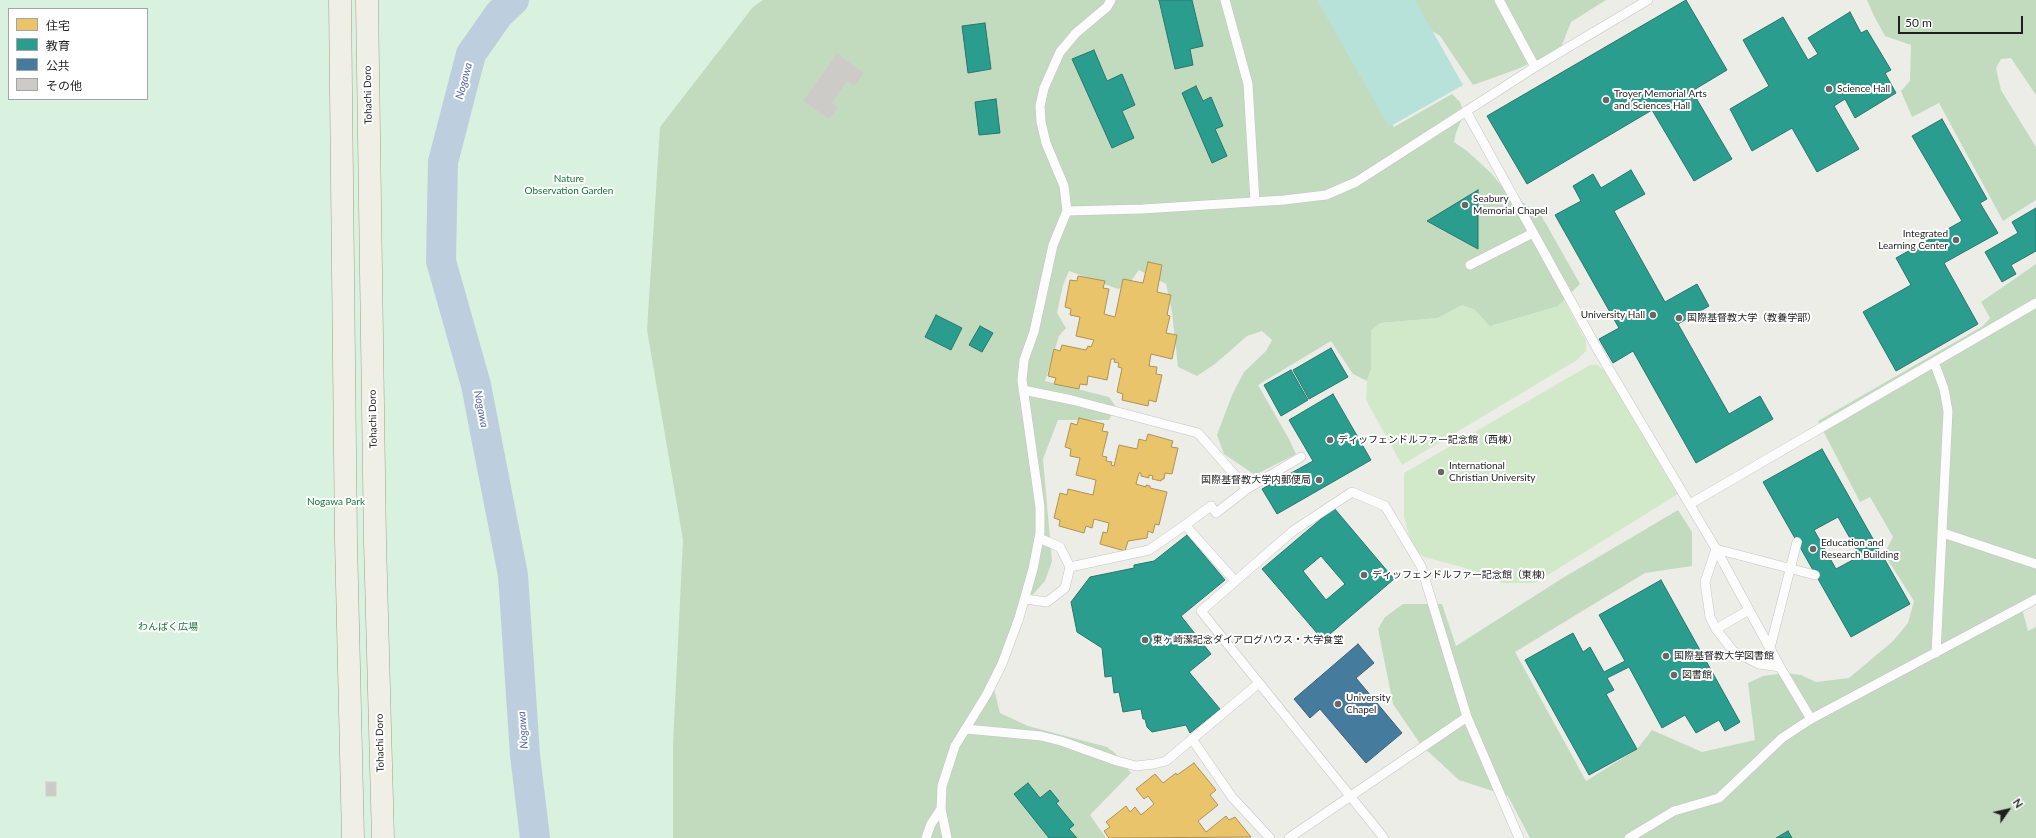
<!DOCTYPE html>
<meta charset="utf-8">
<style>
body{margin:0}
#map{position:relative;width:2036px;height:838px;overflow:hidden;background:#edede8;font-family:Lato,"Noto Sans JP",sans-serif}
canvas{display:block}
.legend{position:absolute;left:8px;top:8px;width:140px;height:92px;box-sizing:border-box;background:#fff;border:1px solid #a5a5a5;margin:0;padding:5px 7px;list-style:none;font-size:12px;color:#1f1f1f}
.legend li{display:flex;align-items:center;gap:8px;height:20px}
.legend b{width:20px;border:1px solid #a5a5a5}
.north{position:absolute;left:1988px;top:790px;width:40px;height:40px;-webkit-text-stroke:3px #fff;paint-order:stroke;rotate:56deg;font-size:11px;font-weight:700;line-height:16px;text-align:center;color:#1f1f1f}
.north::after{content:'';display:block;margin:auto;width:14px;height:18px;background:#1f1f1f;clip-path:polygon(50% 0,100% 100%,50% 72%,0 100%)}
.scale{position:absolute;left:1898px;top:16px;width:125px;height:18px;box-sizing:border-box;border:2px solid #1f1f1f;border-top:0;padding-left:5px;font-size:12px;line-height:14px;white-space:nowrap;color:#1f1f1f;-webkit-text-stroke:3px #fff;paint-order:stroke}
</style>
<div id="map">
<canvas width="2036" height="838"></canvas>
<ul class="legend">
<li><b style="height:11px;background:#e9c46a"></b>住宅</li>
<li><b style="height:11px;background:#2a9d8f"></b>教育</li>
<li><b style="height:11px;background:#457b9d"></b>公共</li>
<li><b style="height:11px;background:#cccbc8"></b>その他</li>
</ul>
<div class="north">N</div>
<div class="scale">50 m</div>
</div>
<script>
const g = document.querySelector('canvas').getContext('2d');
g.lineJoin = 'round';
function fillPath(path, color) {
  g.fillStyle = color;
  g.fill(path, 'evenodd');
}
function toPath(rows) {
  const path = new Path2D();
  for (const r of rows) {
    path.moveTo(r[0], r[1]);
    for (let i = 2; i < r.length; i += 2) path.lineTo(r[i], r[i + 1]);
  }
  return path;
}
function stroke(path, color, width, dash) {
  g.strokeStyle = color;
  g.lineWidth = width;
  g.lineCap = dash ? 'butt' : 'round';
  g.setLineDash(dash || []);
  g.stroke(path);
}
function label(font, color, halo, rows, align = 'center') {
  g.font = font + ' Lato,"Noto Sans JP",sans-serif';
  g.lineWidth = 4;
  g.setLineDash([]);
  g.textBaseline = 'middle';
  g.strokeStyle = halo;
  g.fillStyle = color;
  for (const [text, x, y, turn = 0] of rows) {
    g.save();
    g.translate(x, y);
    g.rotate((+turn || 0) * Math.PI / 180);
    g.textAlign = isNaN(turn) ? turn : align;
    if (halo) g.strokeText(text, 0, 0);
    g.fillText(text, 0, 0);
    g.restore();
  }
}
const grass = toPath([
 [1564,299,1586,341,1586,351,1577,360,1402,465,1366,400,1367,381,1371,369,1371,331,1380,323,1438,318,1462,305,1475,310,1558,306],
 [1590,365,1597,365,1604,370,1678,494,1535,583,1503,583,1462,567,1424,557,1412,548,1404,516,1404,473]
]);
const forest = toPath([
 [574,0,1324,0,1394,127,1452,94,1460,102,1464,113,1456,133,1454,142,1467,151,1491,173,1506,191,1541,215,1580,284,1558,306,1490,326,1475,310,1462,305,1438,318,1380,323,1371,331,1371,369,1367,381,1353,374,1331,341,1258,385,1289,439,1296,454,1255,475,1224,454,1217,435,1232,395,1244,372,1266,351,1272,340,1262,331,1247,336,1215,364,1197,376,1178,367,1172,312,1166,284,1139,270,1128,285,1118,289,1069,271,1063,285,1057,313,1066,328,1059,336,1045,381,1109,397,1116,407,1109,420,1058,420,1043,459,1052,561,1045,581,1020,609,994,689,1000,713,1028,726,1107,747,1116,754,1131,773,1090,815,1106,838,541,838],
 [1410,0,1606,0,1571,22,1560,50,1515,70,1473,85,1440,36,1427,28],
 [1867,0,2036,0,2036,95,2011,58,2001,59,1996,68,2001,90,2036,147,2036,200,2003,221,1939,103,1912,117,1901,91,1910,81,1911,45,1885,36,1874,16],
 [2036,264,2036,594,2021,605,2028,631,2036,627,2036,838,1530,838,1508,796,1459,780,1421,745,1393,704,1378,629,1385,617,1403,604,1442,604,1456,646,1561,579,1678,510,1692,532,1692,566,1645,573,1515,652,1586,781,1637,749,1652,730,1702,752,1755,740,1748,683,1763,676,1785,673,1801,675,1816,682,1849,678,1893,641,1908,623,1914,601,1884,554,1893,537,1870,497,1860,502,1818,421,1983,326,1990,318,1981,302]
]);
const park = toPath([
 [0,0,763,0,753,7,660,127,647,330,683,540,673,744,673,838,0,838],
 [9,9,147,9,147,99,9,99]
]);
const pitch = toPath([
 [1317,0,1415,0,1463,85,1389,127]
]);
const homes = toPath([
 [1148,262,1162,265,1157,292,1171,295,1167,315,1170,316,1166,333,1177,335,1172,359,1151,354,1149,366,1157,367,1156,374,1162,375,1156,402,1149,400,1148,406,1122,400,1123,394,1117,392,1122,368,1118,367,1119,363,1114,362,1115,359,1111,359,1107,380,1088,376,1087,385,1080,384,1079,389,1054,384,1056,378,1048,376,1054,349,1060,351,1062,345,1086,350,1088,346,1091,347,1094,340,1076,336,1080,317,1070,315,1071,309,1065,307,1070,280,1077,281,1078,276,1105,281,1103,288,1109,289,1104,314,1115,317,1123,279,1143,283,1148,262],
 [1079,418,1104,424,1102,431,1108,432,1102,456,1107,457,1106,461,1112,462,1111,465,1114,466,1119,445,1137,449,1139,439,1146,441,1148,434,1173,441,1171,447,1178,448,1172,474,1165,473,1164,479,1162,479,1161,481,1152,479,1153,476,1149,475,1149,478,1141,476,1141,473,1139,473,1136,484,1146,487,1146,485,1150,486,1150,488,1167,492,1159,525,1155,524,1153,533,1148,531,1147,538,1128,541,1125,551,1100,544,1103,532,1107,533,1109,523,1094,519,1092,528,1086,526,1084,533,1059,526,1060,520,1054,518,1060,493,1067,495,1068,489,1093,495,1096,480,1076,475,1080,458,1070,456,1071,449,1065,447,1071,423,1077,425,1079,418],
 [1194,763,1216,790,1210,795,1218,805,1198,821,1206,832,1226,816,1229,820,1235,817,1251,837,1109,838,1104,831,1110,827,1106,822,1126,806,1130,812,1135,807,1141,815,1154,804,1148,796,1144,799,1136,789,1155,774,1163,783,1176,773,1177,775,1194,763]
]);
const schools = toPath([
 [1159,0,1192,0,1203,46,1190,49,1193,65,1175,69,1159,0],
 [1686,0,1727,70,1692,91,1732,159,1694,181,1652,110,1527,184,1487,116,1686,0],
 [1850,12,1861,33,1867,30,1891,70,1885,73,1896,93,1855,118,1845,99,1834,106,1859,149,1817,172,1792,128,1752,151,1730,109,1769,86,1743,40,1783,17,1808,60,1818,54,1808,38,1850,12],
 [985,23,991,69,968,73,962,26,985,23],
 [1094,50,1107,81,1122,74,1135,105,1122,111,1134,138,1112,148,1072,59,1094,50],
 [1196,86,1203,101,1211,97,1223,126,1215,129,1227,156,1212,163,1182,93,1196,86],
 [996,99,1000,133,979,135,975,102,996,99],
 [1942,119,1987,199,1980,203,1998,233,1944,263,1978,324,1896,371,1863,312,1911,285,1896,258,1962,221,1912,136,1942,119],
 [1631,170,1645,194,1614,211,1665,302,1697,284,1709,306,1678,324,1729,414,1760,396,1773,419,1696,463,1633,351,1613,363,1599,339,1619,328,1555,215,1581,201,1573,186,1593,174,1601,188,1631,170],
 [1478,190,1478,249,1427,221,1478,190],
 [2036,208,2036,251,2011,265,2016,274,2002,282,1985,252,2018,233,2012,222,2036,208],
 [936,315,962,328,951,350,925,337,936,315],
 [980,326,993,333,982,352,969,345,980,326],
 [1331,348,1348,377,1309,399,1293,370,1331,348],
 [1291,370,1308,400,1281,416,1264,385,1291,370],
 [1333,394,1371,460,1277,514,1262,489,1313,461,1289,420,1333,394],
 [1822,449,1910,604,1851,637,1763,482,1822,449],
 [1838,517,1860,556,1836,569,1814,530,1838,517],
 [1334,508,1394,579,1323,640,1262,569,1334,508],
 [1321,556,1345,584,1326,600,1303,571,1321,556],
 [1187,535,1225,580,1181,616,1211,654,1189,672,1220,709,1190,733,1186,725,1152,732,1147,727,1145,719,1143,719,1141,709,1123,712,1119,692,1114,693,1112,676,1105,677,1102,648,1077,632,1071,602,1090,577,1134,568,1134,565,1154,561,1187,535],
 [1661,580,1740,722,1725,731,1719,720,1696,733,1685,715,1662,728,1629,667,1607,678,1614,690,1606,694,1637,749,1589,775,1525,660,1573,633,1583,652,1590,647,1604,672,1625,661,1599,615,1661,580],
 [1028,783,1040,798,1050,790,1059,801,1056,803,1074,825,1069,829,1077,838,1049,838,1014,794,1028,783],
 [1788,831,1792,838,1776,838,1788,831]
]);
const public = toPath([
 [1358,644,1374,663,1356,678,1402,733,1366,763,1320,709,1310,718,1294,699,1358,644]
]);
const river = toPath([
 [514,0,499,14,471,54,443,162,441,261,476,385,513,575,525,755,535,838]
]);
const building = toPath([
 [837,54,864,73,854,86,847,81,832,103,838,107,829,119,803,101,837,54],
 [46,782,56,782,56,796,46,796,46,782]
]);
const service = toPath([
 [1225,0,1248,84,1255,202],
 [1499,0,1535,67],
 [1466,111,1599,352,1716,549,1780,667,1811,719],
 [1067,211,1143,209,1284,200,1326,195,1356,182,1535,67,1648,0],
 [1470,265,1533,233],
 [1934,362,1944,389,1948,411,1936,653],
 [1023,390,1072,400,1198,433,1247,489,1301,457],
 [1690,504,2036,303],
 [1185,525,1211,506,1216,513,1247,489],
 [1943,533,2036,564],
 [1070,567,1149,550,1185,525,1235,581],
 [1025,599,1047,602,1065,588,1070,567,1060,547,1039,538],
 [1716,629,1749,610],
 [1770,648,1797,542],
 [1780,667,1759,664,1733,651,1716,629,1710,617,1705,582,1716,549,1815,575],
 [966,729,1041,736,1061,741,1117,761,1136,766,1154,764,1166,761,1259,683],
 [1192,739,1232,797,1270,838],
 [926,838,931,824,941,809],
 [947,838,941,809,942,786,955,746,987,694,1002,664,1019,618,1033,569,1040,533,1040,507,1022,380,1024,360,1034,332,1053,245,1067,211,1064,186,1046,143,1041,122,1040,106,1044,88,1060,52,1076,33,1107,7,1111,0],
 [1289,838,1467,717],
 [1384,838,1201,611,1293,531,1352,492,1385,506,1421,566,1467,717,1519,838],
 [1629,838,1674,811,1719,798,1782,738,1811,719,2036,599]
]);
const primary = toPath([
 [340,0,346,540,353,838],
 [367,0,375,541,383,838]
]);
const markers = [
 [1829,89,4,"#676765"],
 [1606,100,4,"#676765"],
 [1465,205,4,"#676765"],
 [1956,240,4,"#676765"],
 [1653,315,4,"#676765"],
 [1679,318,4,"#676765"],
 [1330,440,4,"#676765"],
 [1441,472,4,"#676765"],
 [1319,480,4,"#676765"],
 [1813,549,4,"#676765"],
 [1364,575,4,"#676765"],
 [1145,640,4,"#676765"],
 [1666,656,4,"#676765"],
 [1674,675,4,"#676765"],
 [1338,704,4,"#676765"]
];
const poiNames = [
 ["Science Hall",1837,89],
 ["Troyer Memorial Arts",1614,94],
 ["and Sciences Hall",1614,106],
 ["Seabury",1473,199],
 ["Memorial Chapel",1473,211],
 ["Integrated",1948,234,"right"],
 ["Learning Center",1948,246,"right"],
 ["University Hall",1645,315,"right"],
 ["国際基督教大学（教養学部）",1687,318],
 ["ディッフェンドルファー記念館（西棟）",1338,440],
 ["International",1449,466],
 ["Christian University",1449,478],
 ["国際基督教大学内郵便局",1311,480,"right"],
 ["Education and",1821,543],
 ["Research Building",1821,555],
 ["ディッフェンドルファー記念館（東棟)",1372,575],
 ["東ヶ崎潔記念ダイアログハウス・大学食堂",1153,640],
 ["国際基督教大学図書館",1674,656],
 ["図書館",1682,675],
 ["University",1346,698],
 ["Chapel",1346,710]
];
const streetNames = [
 ["Tohachi Doro",368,95,-91],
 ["Tohachi Doro",373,419,-91],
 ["Tohachi Doro",380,743,-91]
];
const parkNames = [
 ["Nature",569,179],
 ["Observation Garden",569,191],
 ["Nogawa Park",336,502],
 ["わんぱく広場",168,627]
];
const waterNames = [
 ["Nogawa",464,81,-75],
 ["Nogawa",481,409,79],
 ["Nogawa",523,730,-94]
];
fillPath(grass, '#d2e9c9');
fillPath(forest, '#c2dbbf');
fillPath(park, '#d8f2df');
fillPath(pitch, '#b6e2da');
fillPath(homes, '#e9c46a');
stroke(homes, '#ac9254', 1);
fillPath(schools, '#2a9d8f');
stroke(schools, '#27776d', 1);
fillPath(public, '#457b9d');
stroke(public, '#3a5f77', 1);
stroke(river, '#bdcfde', 30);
fillPath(building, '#cccbc8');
stroke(building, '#d0cfc9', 1);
stroke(service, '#c4c4c2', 10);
stroke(primary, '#a2a186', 23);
stroke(service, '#fcfcfc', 9);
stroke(primary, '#f0efe5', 22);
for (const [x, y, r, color] of markers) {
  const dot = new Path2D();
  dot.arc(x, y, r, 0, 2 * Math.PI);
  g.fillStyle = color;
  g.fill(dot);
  stroke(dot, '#fff', 1.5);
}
label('10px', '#1f1f1f', '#fff', poiNames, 'left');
label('10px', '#1f1f1f', '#fff', streetNames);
label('10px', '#137836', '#fff', parkNames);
label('italic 11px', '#5166a9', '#fff', waterNames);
</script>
